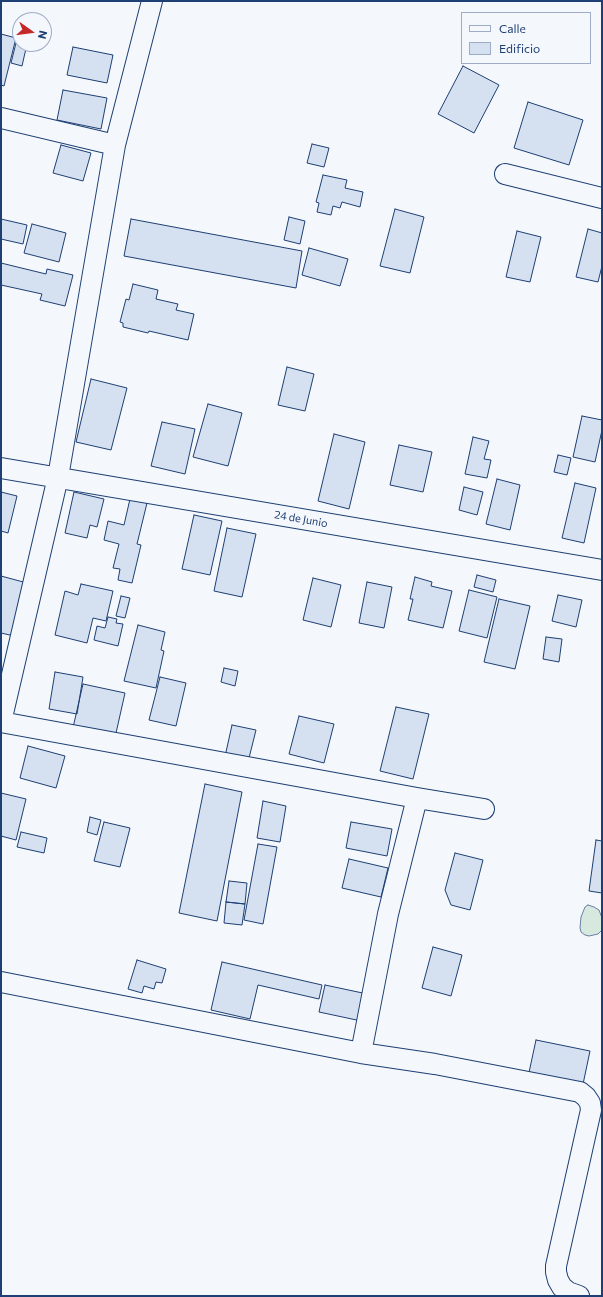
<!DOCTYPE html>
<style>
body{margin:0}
#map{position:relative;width:603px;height:1297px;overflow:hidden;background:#f4f7fb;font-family:Commissioner,sans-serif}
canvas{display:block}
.frame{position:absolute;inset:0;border:2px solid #1d3f73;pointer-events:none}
.legend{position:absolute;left:461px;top:12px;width:130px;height:52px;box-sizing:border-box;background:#f4f7fb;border:1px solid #9eadc5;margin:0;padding:5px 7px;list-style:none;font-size:12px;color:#1d3f73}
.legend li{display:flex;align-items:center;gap:8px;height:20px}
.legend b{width:20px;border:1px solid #9eadc5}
.north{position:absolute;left:12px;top:12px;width:40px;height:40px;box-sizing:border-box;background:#f4f7fb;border:1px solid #9eadc5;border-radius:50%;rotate:104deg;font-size:11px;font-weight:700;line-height:16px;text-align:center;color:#1d3f73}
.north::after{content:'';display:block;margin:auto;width:14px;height:18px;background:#c62828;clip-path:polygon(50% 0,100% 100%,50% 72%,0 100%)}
</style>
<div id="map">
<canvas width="603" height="1297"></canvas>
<div class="frame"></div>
<ul class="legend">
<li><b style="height:5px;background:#f4f7fb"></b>Calle</li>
<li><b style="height:11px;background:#d5e0f0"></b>Edificio</li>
</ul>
<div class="north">N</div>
</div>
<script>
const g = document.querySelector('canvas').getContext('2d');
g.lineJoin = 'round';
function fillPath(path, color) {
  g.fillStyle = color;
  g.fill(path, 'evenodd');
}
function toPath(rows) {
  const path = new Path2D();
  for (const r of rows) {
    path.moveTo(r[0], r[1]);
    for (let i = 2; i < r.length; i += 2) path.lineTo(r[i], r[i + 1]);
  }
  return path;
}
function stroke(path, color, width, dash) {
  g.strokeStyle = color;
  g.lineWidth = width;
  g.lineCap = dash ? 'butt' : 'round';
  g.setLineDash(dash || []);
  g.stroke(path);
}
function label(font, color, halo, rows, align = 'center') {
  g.font = font + ' Commissioner,sans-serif';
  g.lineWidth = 3;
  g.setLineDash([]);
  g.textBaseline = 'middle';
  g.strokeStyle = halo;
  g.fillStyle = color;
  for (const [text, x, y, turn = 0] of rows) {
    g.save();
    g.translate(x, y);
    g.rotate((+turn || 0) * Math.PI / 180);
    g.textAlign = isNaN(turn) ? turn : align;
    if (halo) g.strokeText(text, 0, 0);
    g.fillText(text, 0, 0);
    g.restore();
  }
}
const green = toPath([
 [588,905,594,907,599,910,602,918,602,930,598,934,589,936,585,935,581,932,580,928,581,917,585,907,588,905]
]);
const building = toPath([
 [1,34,16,38,4,86,1,85,1,34],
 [18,35,20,36,20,44,27,44,22,66,11,63,18,35],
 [73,47,113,55,107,83,67,75,73,47],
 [463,66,499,85,474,133,438,114,463,66],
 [63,90,107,98,101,129,57,120,63,90],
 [528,102,583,120,569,165,514,148,528,102],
 [312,144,329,148,324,167,307,163,312,144],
 [61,145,91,153,83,181,53,173,61,145],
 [323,175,347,180,345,188,363,192,360,207,342,202,340,208,333,206,331,215,317,212,319,203,316,202,323,175],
 [395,209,424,217,410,273,380,266,395,209],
 [289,217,305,221,300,244,284,240,289,217],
 [1,219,27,225,23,244,1,239,1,219],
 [131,219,302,251,296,288,124,256,131,219],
 [32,224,66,233,59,262,24,253,32,224],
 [588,229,602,233,602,266,598,282,576,277,588,229],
 [517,231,541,237,530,282,506,277,517,231],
 [309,248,348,259,340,286,302,275,309,248],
 [1,263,46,274,47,269,73,275,65,306,40,300,42,294,1,285,1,263],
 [133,284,158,290,156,299,178,304,176,310,194,314,188,340,149,331,148,333,123,327,123,323,120,322,126,299,129,300,133,284],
 [287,367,314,374,305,411,278,405,287,367],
 [91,379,127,388,111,450,76,442,91,379],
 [208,404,242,413,228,466,193,457,208,404],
 [582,416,602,420,602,430,595,462,573,457,582,416],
 [162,422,195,429,185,474,151,466,162,422],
 [334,434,365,442,349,509,318,501,334,434],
 [473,437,489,441,484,459,491,460,487,478,465,474,473,437],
 [399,445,432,452,423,492,390,485,399,445],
 [558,455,571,458,567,475,554,472,558,455],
 [497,479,520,485,510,530,486,524,497,479],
 [575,483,596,488,584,543,562,538,575,483],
 [464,487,483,492,477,515,459,510,464,487],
 [1,492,17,496,8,533,1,531,1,492],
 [74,492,104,499,97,527,90,525,87,538,65,533,74,492],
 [130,499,147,503,137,544,141,545,132,583,118,580,120,569,113,568,119,544,104,540,108,521,124,525,130,499],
 [194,515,222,521,210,575,182,569,194,515],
 [227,528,256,534,242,597,214,591,227,528],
 [477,575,496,580,493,592,474,587,477,575],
 [1,576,27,583,14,636,1,633,1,576],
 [415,577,432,582,431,586,452,591,443,628,408,620,413,599,410,599,415,577],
 [313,578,341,585,331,627,303,620,313,578],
 [367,582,392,587,384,628,359,623,367,582],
 [81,584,113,591,106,621,93,618,87,643,55,635,65,591,78,595,81,584],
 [469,590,497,597,487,638,459,631,469,590],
 [558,595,582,600,576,627,552,621,558,595],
 [121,596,130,598,125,618,116,616,121,596],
 [499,599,530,606,515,669,484,662,499,599],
 [108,617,117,619,116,623,123,624,118,646,94,640,97,626,105,628,108,617],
 [138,625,165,632,161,650,164,651,156,688,124,681,138,625],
 [546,637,562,639,559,662,543,659,546,637],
 [224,668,238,671,235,686,221,682,224,668],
 [55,672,83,677,77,714,49,709,55,672],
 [160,677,186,683,176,726,149,720,160,677],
 [83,684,125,693,114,742,72,732,83,684],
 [396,707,429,714,413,779,380,771,396,707],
 [299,716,334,724,324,763,289,754,299,716],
 [232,725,256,730,247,766,224,761,232,725],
 [28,746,65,756,56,788,20,778,28,746],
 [205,784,242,792,217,921,179,913,205,784],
 [1,793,26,799,16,840,1,836,1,793],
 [263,801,286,806,280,842,257,838,263,801],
 [90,817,101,820,97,835,87,832,90,817],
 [104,822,130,828,120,867,94,861,104,822],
 [351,822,392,829,387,856,346,848,351,822],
 [21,832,47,838,44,853,17,847,21,832],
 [596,840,602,841,602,893,589,891,596,840],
 [258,844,277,847,263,924,244,920,258,844],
 [455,853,483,860,470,910,451,905,445,890,455,853],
 [349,859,388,868,381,897,342,888,349,859],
 [229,881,247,883,245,904,226,902,229,881],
 [226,902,245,904,242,925,224,923,226,902],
 [433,947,462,955,451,996,422,988,433,947],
 [137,960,166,969,162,983,156,982,154,989,144,986,142,993,128,989,137,960],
 [222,962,322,985,319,999,258,985,250,1019,211,1010,222,962],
 [325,985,372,995,366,1022,319,1012,325,985],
 [536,1040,590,1051,582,1089,528,1077,536,1040]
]);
const street = toPath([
 [1,118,115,145],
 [505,174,602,198],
 [1,468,602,570],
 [1,722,58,477,115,145,152,1],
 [1,722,417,798,484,809],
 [1,982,361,1053,435,1064,580,1092,586,1097,590,1103,591,1110,556,1266,556,1272,558,1280,562,1287,568,1292,579,1296],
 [361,1053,388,914,417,798]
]);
const streetNames = [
 ["24 de Junio",301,519,10]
];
fillPath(green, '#d7e8df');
stroke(green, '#687fa3', 1);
fillPath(building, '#d5e0f0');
stroke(building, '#1d3f73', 1);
stroke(street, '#1d3f73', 22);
stroke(street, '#f4f7fb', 20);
label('11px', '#1d3f73', '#f4f7fb', streetNames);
</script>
